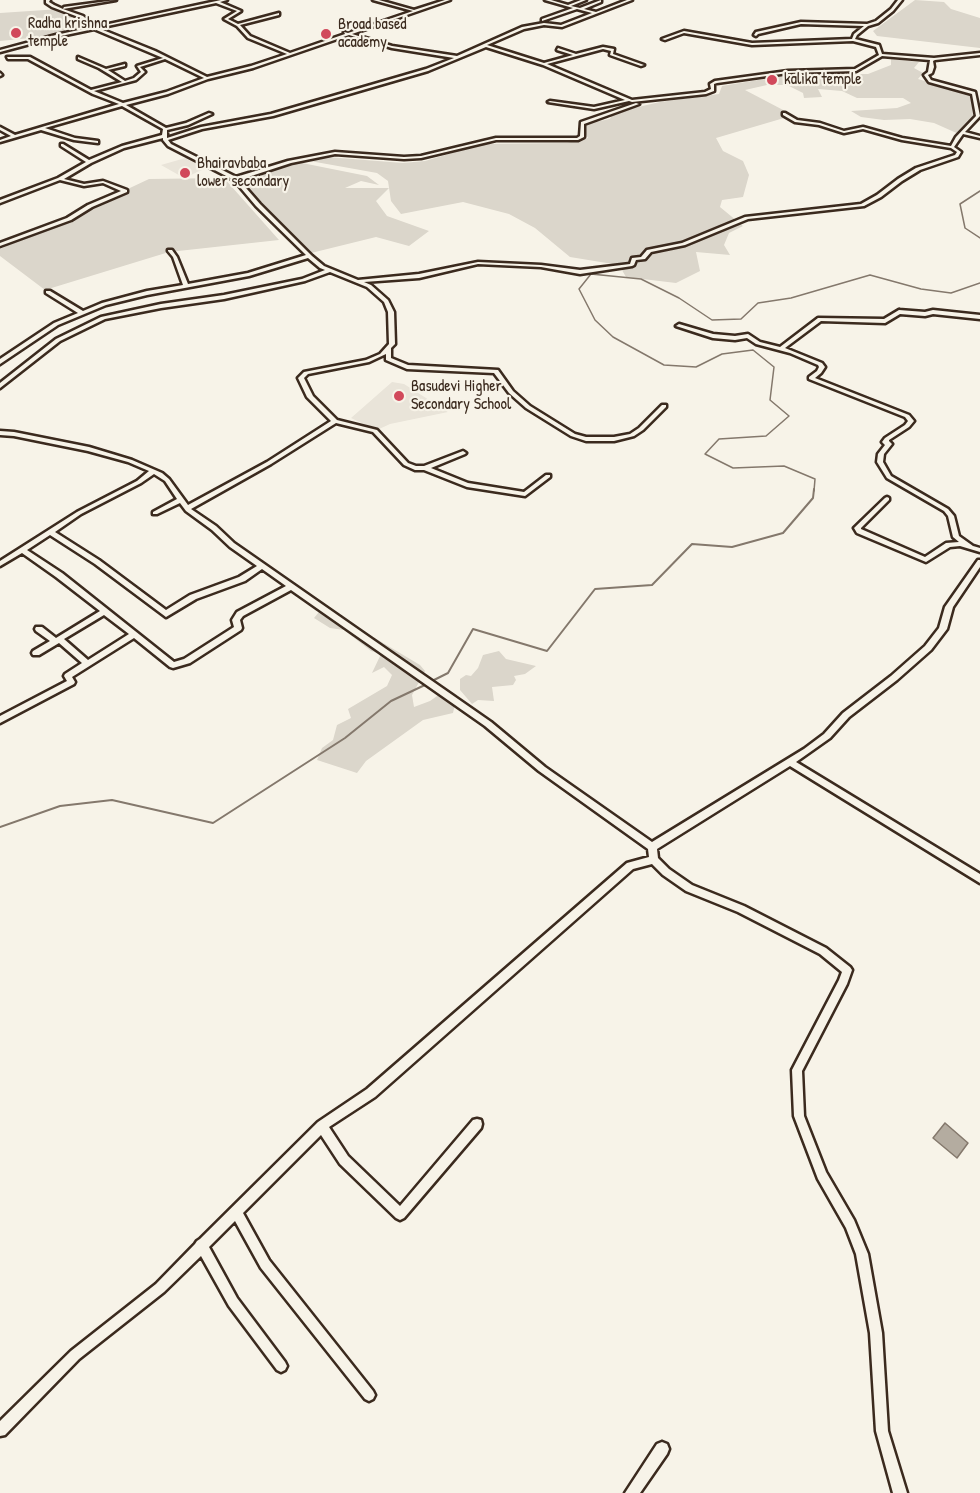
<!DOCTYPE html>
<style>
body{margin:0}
canvas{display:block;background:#f7f3e8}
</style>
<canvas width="980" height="1493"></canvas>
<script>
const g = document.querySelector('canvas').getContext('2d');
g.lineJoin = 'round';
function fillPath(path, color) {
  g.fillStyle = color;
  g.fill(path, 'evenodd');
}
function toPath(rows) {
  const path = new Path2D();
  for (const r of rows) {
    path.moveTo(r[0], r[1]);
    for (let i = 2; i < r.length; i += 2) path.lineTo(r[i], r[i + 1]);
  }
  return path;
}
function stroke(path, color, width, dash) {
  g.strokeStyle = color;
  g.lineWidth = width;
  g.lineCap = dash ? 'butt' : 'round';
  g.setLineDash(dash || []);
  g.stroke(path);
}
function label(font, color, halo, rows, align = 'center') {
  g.font = font + ' "Patrick Hand",sans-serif';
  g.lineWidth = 4.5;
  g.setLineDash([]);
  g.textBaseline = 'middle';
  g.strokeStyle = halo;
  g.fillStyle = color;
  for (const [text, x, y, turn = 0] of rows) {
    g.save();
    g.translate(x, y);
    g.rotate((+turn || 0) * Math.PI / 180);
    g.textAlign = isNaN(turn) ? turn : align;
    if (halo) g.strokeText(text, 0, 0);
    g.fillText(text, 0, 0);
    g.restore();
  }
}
const built = toPath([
 [189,157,209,167,184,178,161,165],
 [392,382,404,384,448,412,390,424,377,430,351,418]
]);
const green = toPath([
 [915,0,944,2,951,9,980,18,980,48,877,36,873,31],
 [60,9,94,28,62,35,0,41,0,13],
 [891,59,919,62,914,68,923,73,918,79,971,95,973,116,961,135,934,123,910,119,884,120,861,117,851,111,897,108,911,103,903,98,857,98,842,91,818,89,822,97,804,98,803,93,787,85,767,85,745,90,785,111,784,118,716,138,723,151,743,161,749,175,743,197,722,200,720,207,743,226,729,233,724,245,730,255,696,252,700,271,676,283,626,277,619,265,570,257,535,228,509,214,463,202,401,214,391,201,388,181,377,173,310,161,327,157,403,163,425,161,483,144,567,143,588,138,583,128,590,123,610,119,612,113,660,102,719,94,722,86,794,74,868,74,891,65],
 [292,161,367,176,379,185,361,181,345,188,389,188,376,201,387,216,429,231,409,246,376,237,307,254,241,178],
 [224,178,279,240,169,252,45,290,0,256,0,249,149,179],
 [323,607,420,665,425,671,412,695,414,707,430,701,447,689,457,695,453,713,423,720,366,761,357,773,317,760,322,748,333,740,337,725,351,718,348,709,387,686,392,675,384,667,372,673,381,654,371,651,344,630,330,628,314,618],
 [499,651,506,659,536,666,525,674,514,676,516,680,513,685,492,687,494,701,478,700,472,704,460,690,460,679,466,675,471,676,478,668,483,655]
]);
const water = toPath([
 [945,1123,968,1143,957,1158,933,1138,945,1123]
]);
const streamFar1 = toPath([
 [980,191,960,204,965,228,980,238],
 [814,491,815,479,784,466,733,468,705,454,719,439,766,436,789,416,770,400,774,367,753,350,722,354,696,367,664,365,613,337,595,320,579,289,591,274,641,279,679,298,712,320,741,319,758,303,791,298,870,275,921,289,951,293,980,283]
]);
const stream = toPath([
 [432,681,448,673,473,629,547,651,595,589,652,585,692,544,732,547,783,533,813,498,814,489],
 [0,827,60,806,112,800,213,823,345,738,391,701,427,684]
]);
const minor = toPath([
 [46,0,50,0,49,2,54,5,63,9,64,7,116,0,63,9,83,16,95,27,221,0,227,0,220,2,241,11,228,19,238,24,279,13,279,15,240,25,250,36,290,53,345,34,344,32,348,33,413,11,373,0,379,0,414,10,445,0,450,0,352,34,392,46,457,56,522,27,544,23,561,25,592,13,577,9,542,21,542,19,573,8,545,0,551,0,568,5,581,0,586,0,571,6,580,8,601,0,601,2,584,9,596,12,627,0,632,0,562,27,544,25,524,29,487,45,544,63,573,55,557,50,558,48,576,54,603,47,614,49,613,54,644,65,641,66,610,55,611,51,603,49,547,64,632,100,705,92,711,89,710,84,715,81,788,71,855,69,879,55,876,47,853,41,752,45,684,33,665,40,662,39,684,31,752,43,852,39,854,34,864,26,801,24,758,34,756,36,754,35,756,32,801,22,867,24,876,21,891,9,898,0,902,0,893,11,878,23,868,26,857,35,855,39,879,45,882,54,934,58,980,53,980,55,935,60,933,61,934,67,932,73,928,75,931,80,975,92,980,116,965,132,980,136,980,138,963,134,954,147,961,152,958,157,920,170,902,181,881,197,864,206,748,219,685,245,651,252,645,259,636,260,634,265,632,266,580,274,541,267,478,264,419,278,364,282,371,285,388,300,394,312,395,344,391,348,391,358,408,365,498,370,513,391,530,406,575,434,586,437,614,437,630,434,639,428,662,405,666,405,666,407,643,430,634,436,614,441,586,441,571,436,526,408,509,393,494,373,407,369,386,360,386,354,369,362,308,374,304,378,313,396,337,420,377,430,408,463,416,466,424,466,463,451,466,453,465,454,431,468,468,483,524,492,546,475,550,475,550,477,525,496,467,487,424,470,415,470,404,465,373,432,336,423,271,464,191,509,216,526,234,543,491,722,545,767,652,842,804,749,824,734,843,713,891,676,925,646,939,628,945,607,978,560,980,560,980,567,953,607,947,629,931,650,897,680,849,717,830,738,796,762,980,874,980,883,790,766,657,849,658,858,669,869,692,885,744,906,826,948,850,967,852,970,847,984,802,1071,804,1116,826,1172,854,1220,868,1254,882,1333,888,1431,907,1493,893,1493,876,1431,870,1333,856,1254,846,1228,818,1179,794,1116,792,1070,839,980,842,972,820,954,738,912,686,891,663,875,652,864,633,869,375,1097,329,1127,348,1156,400,1206,473,1120,477,1119,481,1120,482,1124,481,1128,404,1218,400,1220,396,1218,340,1164,321,1135,243,1213,269,1260,373,1391,375,1395,373,1399,369,1401,365,1399,261,1268,235,1221,209,1247,237,1298,285,1362,287,1366,285,1370,281,1372,277,1370,229,1306,201,1256,164,1292,79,1359,5,1435,0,1436,0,1421,71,1351,156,1284,195,1244,197,1241,200,1239,318,1122,367,1089,627,863,649,857,648,849,539,771,485,726,291,590,243,616,240,620,242,628,241,630,190,663,173,668,170,667,134,638,72,677,75,682,74,684,0,723,0,716,67,681,64,676,65,674,82,663,59,643,39,655,33,655,32,653,33,651,50,641,36,631,35,629,36,627,42,627,56,638,100,611,56,577,22,553,0,566,0,561,77,512,137,481,149,471,128,462,88,451,14,436,0,435,0,431,14,432,89,447,132,460,162,473,169,479,188,505,267,462,331,421,307,397,298,378,304,372,366,360,380,354,389,344,388,312,384,302,367,287,330,272,305,281,224,299,161,308,105,319,60,341,0,388,0,383,56,339,101,317,161,304,224,295,302,279,325,270,320,268,308,258,249,276,147,295,106,305,58,325,0,364,0,359,54,323,78,313,46,293,46,291,50,291,83,311,102,303,147,291,183,285,173,257,168,251,168,250,172,250,177,257,188,284,248,273,306,255,256,206,234,180,168,146,163,140,163,138,124,148,91,163,64,179,84,184,103,181,127,190,127,192,92,207,71,220,0,246,0,243,67,218,88,205,121,191,103,183,84,186,60,180,0,203,0,200,58,178,86,162,61,146,61,144,63,144,89,160,122,146,162,135,163,129,122,106,45,128,75,138,98,141,98,143,74,140,41,130,0,142,0,140,11,136,0,130,0,127,15,135,119,104,93,94,28,59,8,59,7,57,30,57,91,90,122,82,99,68,78,59,78,57,106,69,125,64,125,66,108,70,125,81,134,78,141,72,137,66,163,58,94,29,56,37,0,52,0,50,56,35,92,27,81,18,52,7,46,3,46,0],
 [216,3,237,11,224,19,237,26,248,38,287,54,251,66,207,77,155,51,98,28,216,3],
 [349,35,392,48,454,58,426,69,271,114,201,127,167,138,167,130,188,125,212,114,209,113,186,123,166,128,126,105,168,94,208,79,253,68,349,35],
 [486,47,543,65,625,100,594,107,550,101,548,102,594,109,629,101,632,102,706,94,714,91,714,84,717,83,788,73,856,71,882,56,930,60,928,72,924,75,929,82,972,94,976,116,956,137,951,146,902,138,863,127,844,131,820,123,797,120,785,113,783,113,783,115,795,122,819,125,844,133,863,129,902,140,951,148,957,152,955,155,916,168,898,179,877,195,861,204,745,217,682,243,647,250,641,257,632,258,630,264,580,270,541,265,478,262,419,274,358,280,324,266,312,256,260,204,239,180,291,163,335,154,404,159,421,158,496,140,578,140,584,137,584,124,639,104,636,103,581,122,580,136,577,138,496,138,421,156,404,157,335,152,288,161,236,177,171,144,168,140,202,129,273,116,428,71,486,47],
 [165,59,204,78,166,92,123,103,94,91,136,80,145,72,140,67,165,59],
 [154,474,165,481,177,499,153,512,153,514,157,514,180,503,186,511,212,530,230,547,257,566,239,577,190,595,166,610,99,560,55,532,81,514,141,483,154,474],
 [50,535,95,564,166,617,196,599,245,581,262,569,286,586,237,612,232,620,234,627,184,659,174,662,62,573,27,550,50,535],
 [104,615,129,634,88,660,64,639,104,615],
 [0,73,2,75,0,76,0,73],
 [899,310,925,312,933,310,980,315,980,319,933,314,925,316,900,314,885,323,821,321,785,348,822,363,825,367,821,373,815,378,909,415,914,421,909,427,889,440,889,441,892,444,884,454,883,462,891,476,948,509,954,516,959,536,973,546,980,548,980,552,960,546,950,547,926,562,857,533,854,528,885,498,887,497,889,498,889,500,861,528,861,529,925,557,946,543,959,542,953,537,948,516,944,511,887,478,877,462,878,454,885,445,882,442,885,438,905,425,908,421,905,417,809,379,809,377,817,371,819,367,818,365,790,353,756,344,747,338,735,340,713,338,676,326,679,324,713,334,735,336,748,334,760,342,780,347,818,318,884,319,899,310],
 [662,1442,667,1444,669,1449,667,1454,640,1493,625,1493,657,1444,662,1442]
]);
const markers = [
 [16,33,6,"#d1495b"],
 [326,34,6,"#d1495b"],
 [772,80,6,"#d1495b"],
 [185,173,6,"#d1495b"],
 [399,396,6,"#d1495b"]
];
const farPoinames = [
 ["Radha krishna",28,24],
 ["temple",28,42],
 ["Broad based",338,25],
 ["academy",338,43],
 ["kalika temple",784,80],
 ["Bhairavbaba",197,164],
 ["lower secondary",197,182],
 ["Basudevi Higher",411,387],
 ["Secondary School",411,405]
];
fillPath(built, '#e9e4d9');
fillPath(green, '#dbd6cb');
fillPath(water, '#b4aca0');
stroke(water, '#84786c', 1.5);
stroke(streamFar1, '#84786c', 1.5);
stroke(stream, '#84786c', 2);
stroke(minor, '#3b2a1e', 5);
fillPath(minor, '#f7f3e8');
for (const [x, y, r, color] of markers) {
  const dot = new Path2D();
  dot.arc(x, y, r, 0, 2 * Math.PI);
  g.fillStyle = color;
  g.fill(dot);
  stroke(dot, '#f7f3e8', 2);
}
label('16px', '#3b2a1e', '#f7f3e8', farPoinames, 'left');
</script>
